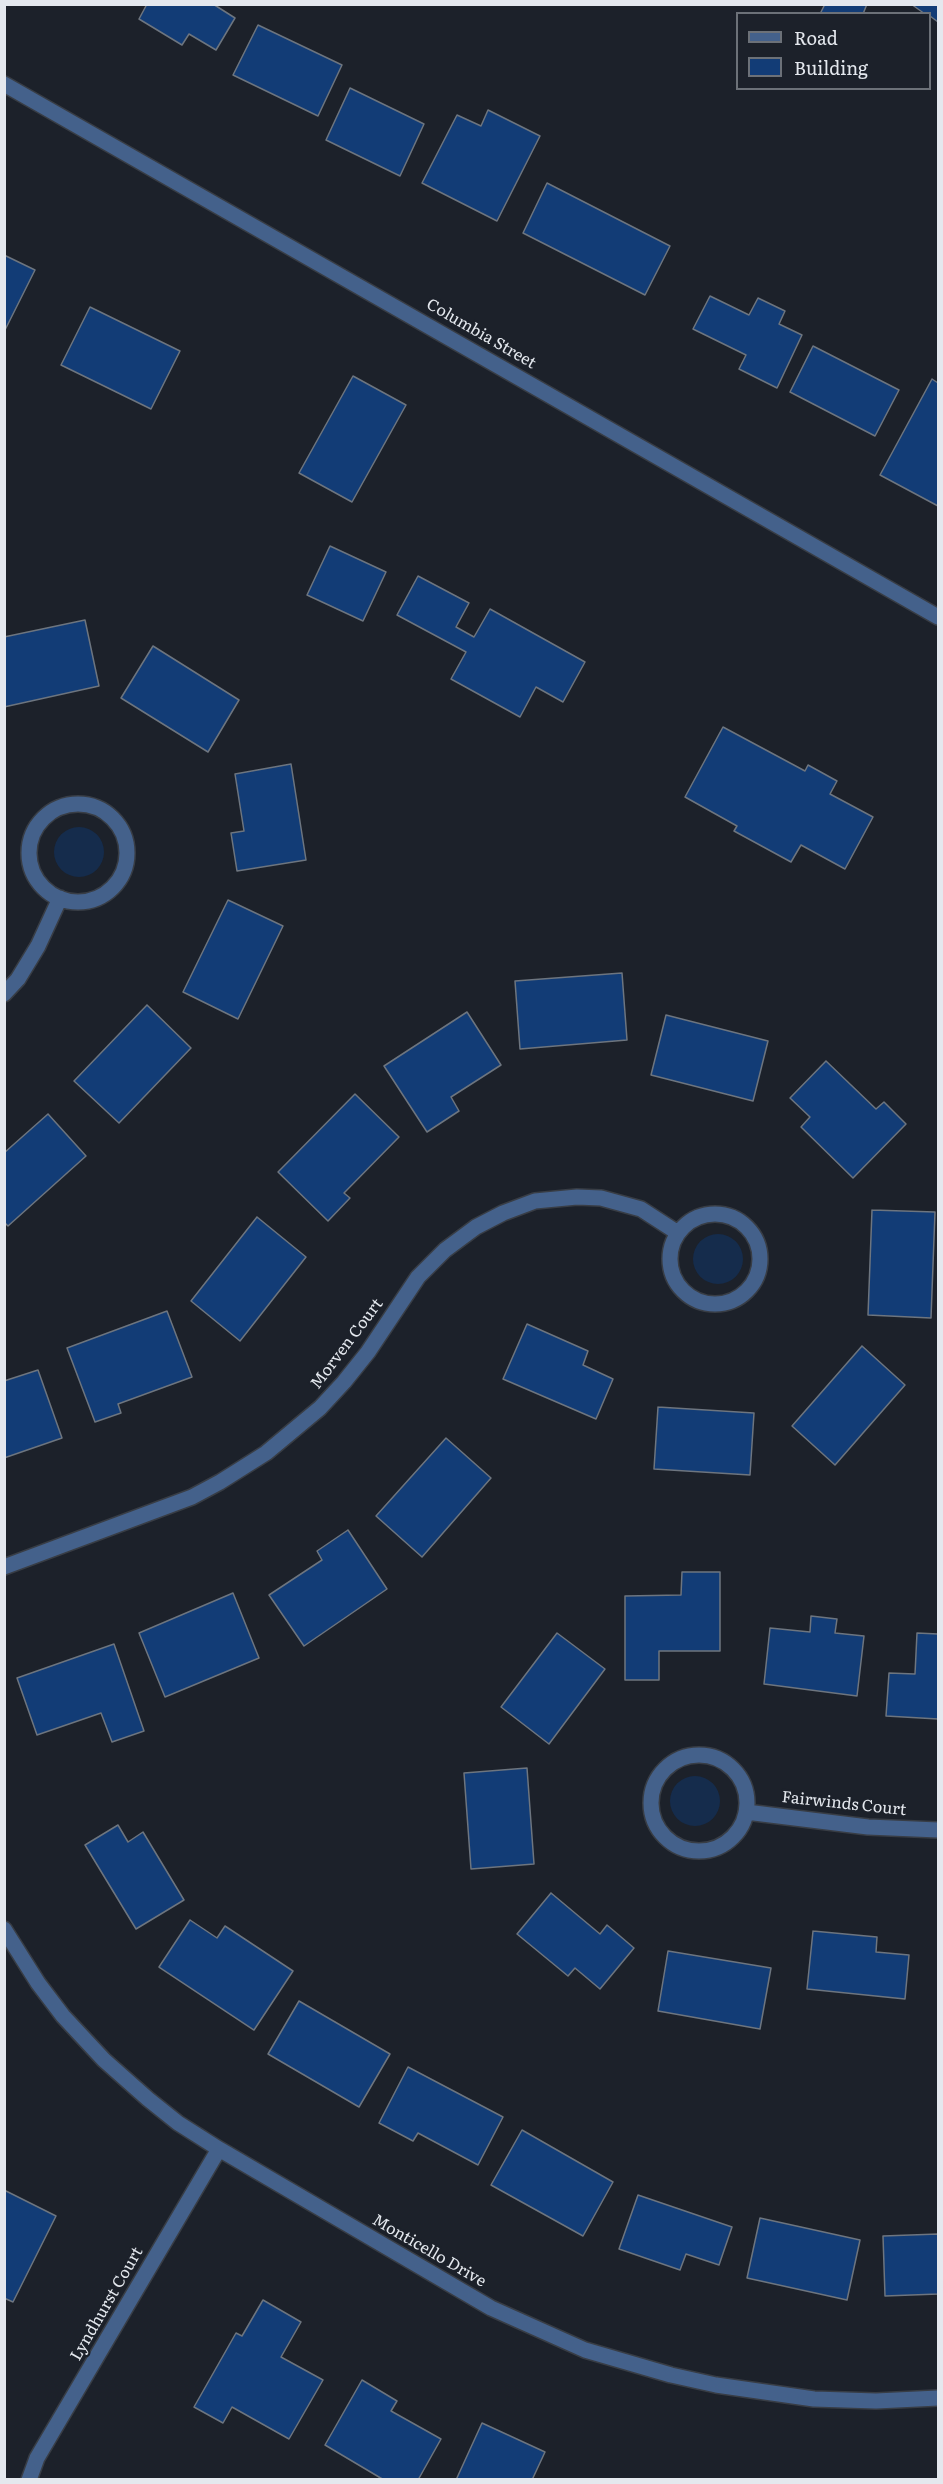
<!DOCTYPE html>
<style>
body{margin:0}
#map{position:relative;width:943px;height:2484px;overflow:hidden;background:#1c212a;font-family:Literata,serif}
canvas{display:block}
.frame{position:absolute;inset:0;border:6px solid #e4e8ee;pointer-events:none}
.legend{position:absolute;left:736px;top:12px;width:195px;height:78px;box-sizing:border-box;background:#1c212a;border:2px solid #6c7178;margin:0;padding:8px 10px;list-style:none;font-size:18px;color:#e4e8ee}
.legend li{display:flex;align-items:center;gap:12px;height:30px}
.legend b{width:30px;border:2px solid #6c7178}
</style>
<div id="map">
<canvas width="943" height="2484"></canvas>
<div class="frame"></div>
<ul class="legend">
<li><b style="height:8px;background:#44618b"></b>Road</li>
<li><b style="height:16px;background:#123c76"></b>Building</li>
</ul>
</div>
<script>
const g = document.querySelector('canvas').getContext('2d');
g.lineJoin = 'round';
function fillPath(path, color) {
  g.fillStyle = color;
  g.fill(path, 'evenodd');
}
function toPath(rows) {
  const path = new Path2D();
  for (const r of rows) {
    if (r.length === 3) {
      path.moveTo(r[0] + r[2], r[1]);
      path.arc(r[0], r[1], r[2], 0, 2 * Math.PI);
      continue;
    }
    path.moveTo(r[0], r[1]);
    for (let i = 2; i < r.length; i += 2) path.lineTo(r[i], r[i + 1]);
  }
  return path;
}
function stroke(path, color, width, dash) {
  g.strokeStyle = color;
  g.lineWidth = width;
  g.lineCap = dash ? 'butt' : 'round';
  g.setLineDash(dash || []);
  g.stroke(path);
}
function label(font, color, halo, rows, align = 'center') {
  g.font = font + ' Literata,serif';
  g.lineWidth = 4.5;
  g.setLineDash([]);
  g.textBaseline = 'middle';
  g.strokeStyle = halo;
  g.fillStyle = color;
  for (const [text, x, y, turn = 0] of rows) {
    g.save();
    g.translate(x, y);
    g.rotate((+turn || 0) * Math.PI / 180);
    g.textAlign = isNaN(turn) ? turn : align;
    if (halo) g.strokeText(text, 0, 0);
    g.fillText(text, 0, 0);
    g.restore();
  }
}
const green = toPath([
 [79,852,25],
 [718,1259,25],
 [695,1801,25]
]);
const building = toPath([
 [147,4,213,4,235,18,216,50,189,34,182,45,139,19,147,4],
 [825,4,867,4,863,14,820,14,825,4],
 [911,4,938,4,938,22,930,16,930,14,925,14,911,4],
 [258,25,342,65,318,116,233,75,258,25],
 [350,88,424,124,400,176,326,140,350,88],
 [488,110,540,136,497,221,422,183,457,115,481,126,488,110],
 [547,183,670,246,645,295,523,233,547,183],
 [4,255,35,270,5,330,4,330,4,255],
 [710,296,749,315,758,298,785,311,779,324,802,335,777,388,739,369,746,355,693,329,710,296],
 [90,307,180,351,151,409,61,365,90,307],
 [813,346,899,390,875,436,790,392,813,346],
 [353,376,406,405,352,502,299,473,353,376],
 [932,379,938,383,938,506,880,475,932,379],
 [330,546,386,572,363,621,307,595,330,546],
 [418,576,469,603,456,627,474,637,490,609,585,662,563,702,536,687,520,717,451,679,466,652,397,615,418,576],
 [85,620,99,686,4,707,4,637,85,620],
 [153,646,239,700,208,752,121,698,153,646],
 [723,727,805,771,808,765,837,781,830,794,873,817,845,869,801,845,791,862,734,831,737,826,685,797,723,727],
 [291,764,306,860,237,871,231,833,244,831,235,774,291,764],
 [228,900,283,926,238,1019,183,992,228,900],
 [622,973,627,1040,520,1049,515,981,622,973],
 [147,1005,191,1048,119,1123,74,1081,147,1005],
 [467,1012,501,1065,451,1097,459,1111,427,1132,384,1066,467,1012],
 [666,1015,768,1041,753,1101,651,1075,666,1015],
 [826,1061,876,1109,884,1102,906,1124,853,1178,801,1127,810,1117,790,1098,826,1061],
 [355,1094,399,1137,344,1193,350,1198,328,1221,278,1172,355,1094],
 [48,1114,86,1156,8,1226,4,1222,4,1153,48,1114],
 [872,1210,935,1212,931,1318,868,1315,872,1210],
 [257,1217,306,1257,240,1341,191,1301,257,1217],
 [167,1311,192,1377,118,1404,121,1413,95,1422,67,1348,167,1311],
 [527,1324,588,1351,583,1365,613,1379,596,1419,503,1379,527,1324],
 [862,1346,905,1385,835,1465,792,1426,862,1346],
 [38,1370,62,1438,4,1458,4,1381,38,1370],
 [658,1407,754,1413,750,1475,654,1469,658,1407],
 [446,1438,491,1478,422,1557,376,1516,446,1438],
 [348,1530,387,1589,304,1646,269,1595,322,1560,317,1551,348,1530],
 [682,1572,720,1572,720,1651,659,1651,659,1680,625,1680,625,1596,681,1595,682,1572],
 [233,1593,259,1658,165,1697,139,1633,233,1593],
 [811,1616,837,1619,835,1633,864,1636,857,1696,764,1684,770,1628,810,1632,811,1616],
 [557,1633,605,1669,549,1744,501,1707,557,1633],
 [917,1633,938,1634,938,1719,886,1716,889,1673,915,1674,917,1633],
 [114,1644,144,1731,112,1742,101,1713,37,1735,17,1678,114,1644],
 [527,1768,534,1864,471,1869,464,1773,527,1768],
 [118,1825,128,1842,143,1832,184,1900,136,1929,85,1845,118,1825],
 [551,1893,600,1934,607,1925,634,1948,600,1989,575,1968,568,1976,517,1934,551,1893],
 [190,1920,217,1938,225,1926,293,1971,254,2030,159,1967,190,1920],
 [813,1931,877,1937,876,1952,909,1955,905,1999,807,1989,813,1931],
 [668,1951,771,1968,760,2029,658,2011,668,1951],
 [299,2001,390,2054,359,2107,268,2054,299,2001],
 [408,2067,503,2117,478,2165,418,2133,413,2141,379,2123,408,2067],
 [522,2130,613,2182,583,2236,491,2185,522,2130],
 [4,2190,56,2216,13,2302,4,2298,4,2190],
 [638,2195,732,2227,719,2265,686,2254,680,2270,619,2249,638,2195],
 [760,2218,860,2240,847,2300,747,2278,760,2218],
 [938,2234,938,2294,885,2296,883,2236,938,2234],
 [263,2300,301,2322,281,2357,323,2380,289,2439,232,2407,223,2423,194,2407,236,2333,242,2336,263,2300],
 [362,2380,397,2401,391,2411,441,2439,418,2480,384,2480,325,2445,362,2380],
 [482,2423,545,2452,532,2480,456,2480,482,2423]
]);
const minor = toPath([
 [4,84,938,617],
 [78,853,49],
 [4,994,18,979,38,946,60,898],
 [715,1259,45],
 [4,1567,192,1497,220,1482,266,1453,320,1408,344,1382,368,1352,418,1277,445,1250,476,1227,503,1213,535,1201,577,1197,601,1198,641,1209,678,1233],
 [699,1803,48],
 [746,1812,868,1827,938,1830],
 [4,1929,38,1983,63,2016,104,2060,148,2099,178,2123,219,2149,491,2308,585,2350,671,2375,716,2385,814,2399,876,2401,938,2398],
 [29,2480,37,2458,219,2149]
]);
const streetNames = [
 ["Columbia Street",481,334,30],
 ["Morven Court",347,1344,-53],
 ["Fairwinds Court",844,1804,6],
 ["Monticello Drive",429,2251,30],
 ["Lyndhurst Court",107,2304,-60]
];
fillPath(green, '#152c4c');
fillPath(building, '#123c76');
stroke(building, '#6d757f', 1.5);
stroke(minor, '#383d45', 18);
stroke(minor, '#44618b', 15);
label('16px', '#e4e8ee', '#1c212a', streetNames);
</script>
